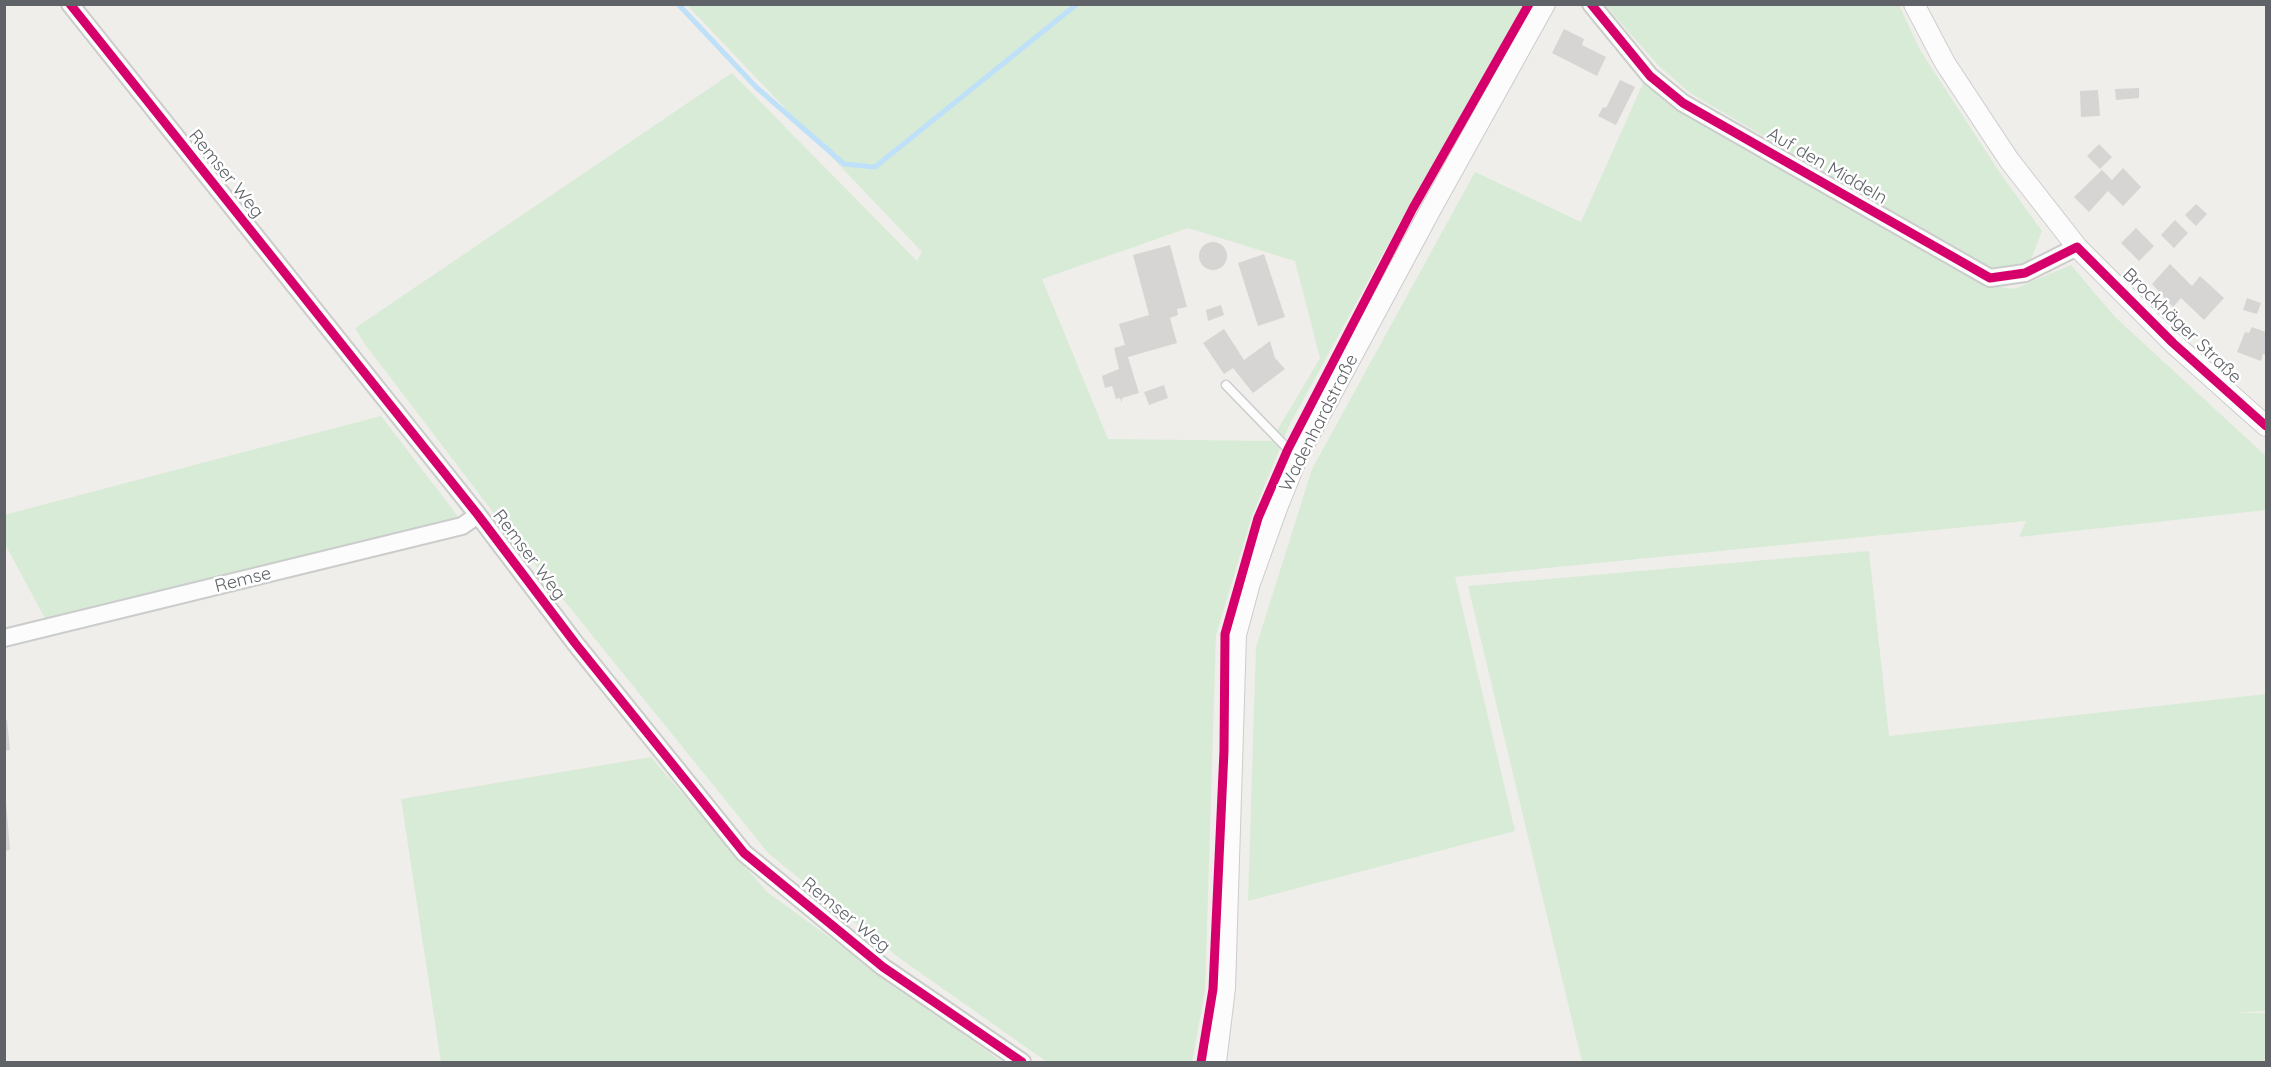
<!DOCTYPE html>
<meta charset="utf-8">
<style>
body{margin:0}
#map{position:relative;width:2271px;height:1067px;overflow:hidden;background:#efeeea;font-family:Quicksand,sans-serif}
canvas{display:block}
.frame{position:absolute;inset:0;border:6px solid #5f6368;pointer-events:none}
</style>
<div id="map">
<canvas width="2271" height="1067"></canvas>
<div class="frame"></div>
</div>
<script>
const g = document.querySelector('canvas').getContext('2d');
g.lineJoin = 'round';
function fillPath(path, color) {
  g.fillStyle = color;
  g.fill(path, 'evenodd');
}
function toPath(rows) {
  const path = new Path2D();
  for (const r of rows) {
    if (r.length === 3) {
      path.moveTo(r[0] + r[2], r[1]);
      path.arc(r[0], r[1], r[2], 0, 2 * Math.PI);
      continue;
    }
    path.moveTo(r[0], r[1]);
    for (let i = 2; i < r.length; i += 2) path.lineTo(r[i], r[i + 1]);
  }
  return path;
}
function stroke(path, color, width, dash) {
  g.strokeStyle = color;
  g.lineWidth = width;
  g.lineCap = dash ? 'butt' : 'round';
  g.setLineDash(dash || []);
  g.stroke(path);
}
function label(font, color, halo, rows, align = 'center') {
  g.font = font + ' Quicksand,sans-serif';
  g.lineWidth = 5;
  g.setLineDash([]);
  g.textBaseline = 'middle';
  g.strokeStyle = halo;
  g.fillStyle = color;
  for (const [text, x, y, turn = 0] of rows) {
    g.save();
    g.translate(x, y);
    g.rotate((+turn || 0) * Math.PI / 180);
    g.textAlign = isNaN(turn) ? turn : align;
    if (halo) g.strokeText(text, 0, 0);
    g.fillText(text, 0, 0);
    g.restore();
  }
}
const green = toPath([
 [687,5,1524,5,1481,83,1409,206,1289,426,1252,516,1216,635,1205,991,1192,1062,1047,1062,898,957,769,854,499,520,364,343,355,328,732,73,917,261,922,252],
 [1188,228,1295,261,1320,358,1271,441,1108,439,1042,279],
 [1605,5,1899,5,1920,50,2000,173,2042,231,2030,262,1990,269,1690,93,1658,65],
 [1644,81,1675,108,1988,285,2014,289,2071,265,2115,317,2266,456,2266,510,2019,537,2026,521,1455,577,1515,831,1248,901,1256,647,1312,469,1475,172,1581,222],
 [381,416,460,519,47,622,5,544,4,515],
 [1869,551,1889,736,2266,694,2266,1011,2234,1013,2266,1013,2266,1062,1582,1062,1468,586],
 [651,757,767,892,1002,1062,441,1062,401,799]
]);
const stream = toPath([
 [678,4,756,87,844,164,875,167,1077,4]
]);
const building = toPath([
 [1564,29,1584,39,1582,45,1606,57,1597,76,1552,53],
 [1620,80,1635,87,1616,125,1598,116,1603,107,1606,108],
 [2139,88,2139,98,2116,100,2115,89],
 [2098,90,2100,116,2081,117,2080,91],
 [2099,144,2112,157,2100,169,2087,156],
 [2123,168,2141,187,2123,206,2108,191,2089,212,2074,197,2102,170,2112,180],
 [2196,204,2207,214,2196,226,2185,215],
 [2175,220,2188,233,2174,248,2161,235],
 [2136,228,2154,246,2139,261,2121,243],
 [1213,256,14],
 [1170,245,1187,307,1177,309,1178,315,1170,318,1177,343,1128,357,1139,393,1122,398,1122,403,1120,398,1116,399,1112,386,1105,388,1102,376,1119,369,1114,348,1125,345,1119,324,1149,315,1133,255],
 [1264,254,1285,317,1258,326,1238,263],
 [2170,264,2192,286,2200,276,2224,298,2204,320,2181,298,2173,307,2152,284],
 [2247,298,2261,303,2257,314,2243,310],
 [1221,305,1224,315,1208,321,1206,310],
 [2252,327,2266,332,2266,355,2263,354,2261,361,2237,352,2245,332,2249,333],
 [1224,329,1244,360,1270,341,1275,358,1285,369,1253,393,1233,368,1224,374,1203,343],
 [1164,385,1168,398,1149,405,1144,392],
 [7,720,10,750,4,751,4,721],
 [4,802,6,802,10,850,4,851]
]);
const service = toPath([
 [1226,385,1288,449,1298,456]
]);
const minor = toPath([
 [70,4,478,515,575,643,744,853,883,967,1022,1062],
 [1591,4,1650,76,1683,103,1990,278,2025,273,2077,247],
 [4,638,462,526,478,515]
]);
const tertiary = toPath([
 [1914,4,1945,63,2009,160,2077,247,2173,343,2266,426],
 [1216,1062,1225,988,1236,635,1250,583,1277,508,1298,456,1431,209,1545,4]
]);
const cycleway = toPath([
 [70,4,478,515,575,643,744,853,883,967,1022,1062],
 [1591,4,1650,76,1683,103,1990,278,2025,273,2077,247,2173,343,2266,426],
 [1201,1062,1213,989,1224,751,1225,634,1258,518,1288,449,1413,208,1529,4]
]);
const streetNames = [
 ["Auf den Middeln",1827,166,30],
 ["Remser Weg",226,174,51],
 ["Brockhäger Straße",2182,326,44],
 ["Wadenhardstraße",1319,423,-63],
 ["Remser Weg",529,555,53],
 ["Remse",243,580,-14],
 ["Remser Weg",846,915,39]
];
fillPath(green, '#d8ebd6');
stroke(stream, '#bfe0f9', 5);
fillPath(building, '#d6d5d3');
stroke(service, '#cbcccc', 11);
stroke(minor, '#cbcccc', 20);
stroke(tertiary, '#cbcccc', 22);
stroke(service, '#fdfcfc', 8);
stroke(minor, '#fdfcfc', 16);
stroke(tertiary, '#fdfcfc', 20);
stroke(cycleway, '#d6006c', 9);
label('18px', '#5f6368', '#fff', streetNames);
</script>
